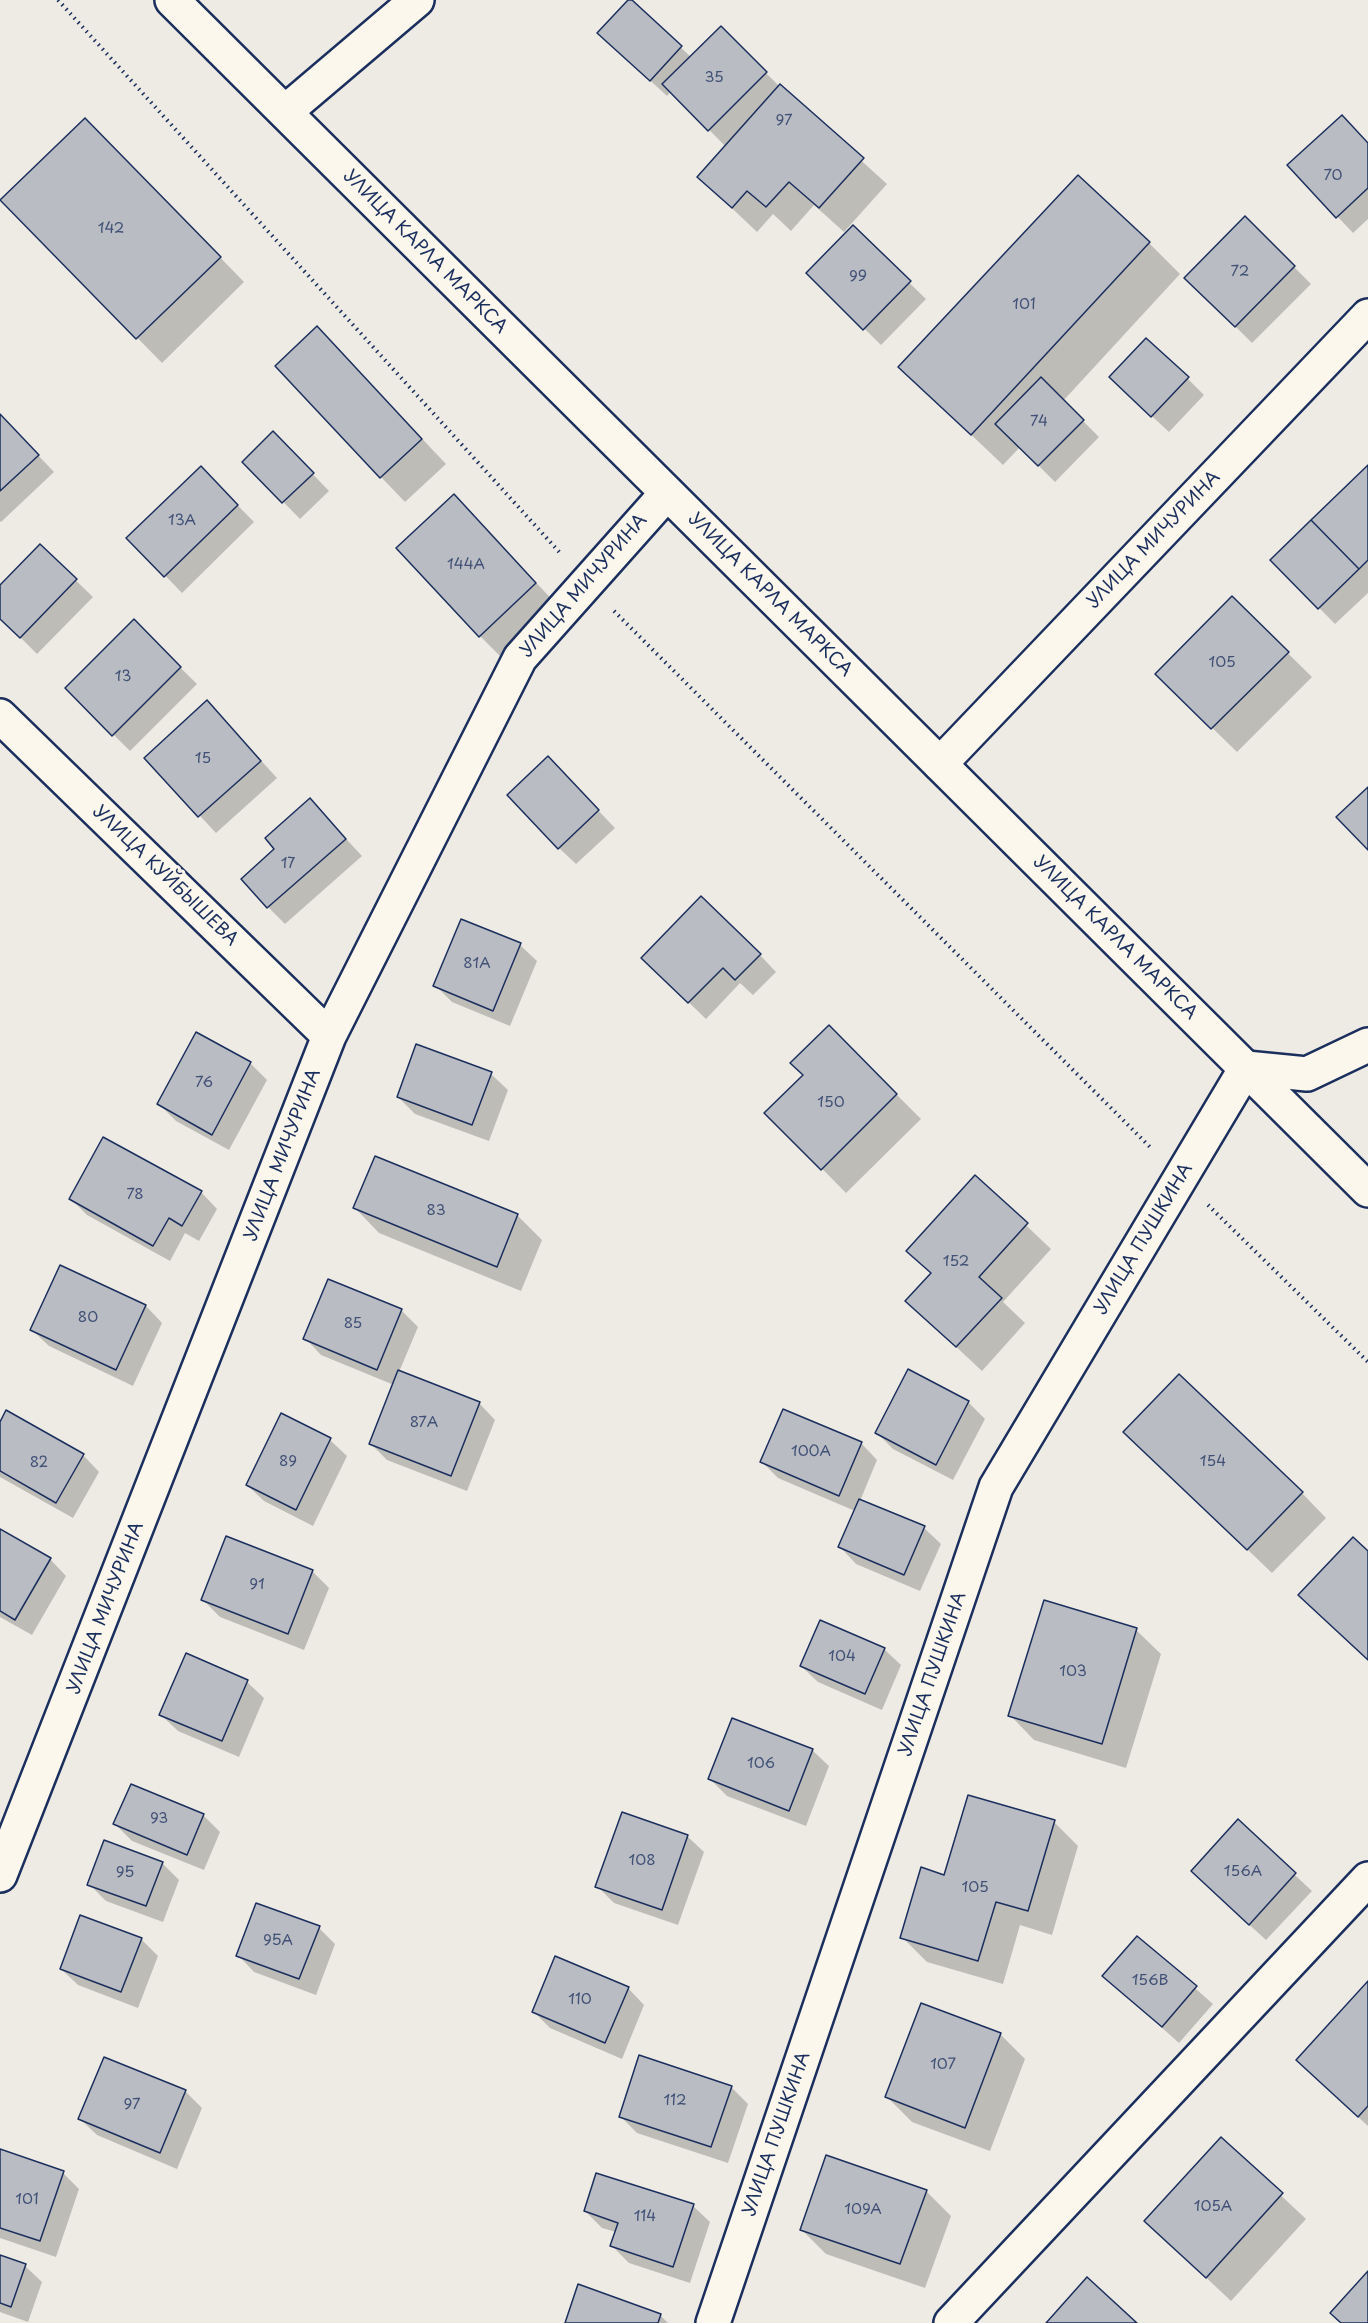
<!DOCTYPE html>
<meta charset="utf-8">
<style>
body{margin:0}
canvas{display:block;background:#eeebe4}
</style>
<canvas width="1368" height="2323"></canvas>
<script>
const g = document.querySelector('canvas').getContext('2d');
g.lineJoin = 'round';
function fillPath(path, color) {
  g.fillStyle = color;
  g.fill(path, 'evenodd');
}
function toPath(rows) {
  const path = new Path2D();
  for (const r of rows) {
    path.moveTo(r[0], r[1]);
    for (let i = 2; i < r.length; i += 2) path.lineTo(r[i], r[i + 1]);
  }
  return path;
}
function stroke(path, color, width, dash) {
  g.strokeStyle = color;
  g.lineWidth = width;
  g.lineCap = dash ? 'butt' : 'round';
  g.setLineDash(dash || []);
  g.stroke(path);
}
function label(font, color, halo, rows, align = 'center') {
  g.font = font + ' "Playpen Sans",sans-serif';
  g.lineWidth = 6;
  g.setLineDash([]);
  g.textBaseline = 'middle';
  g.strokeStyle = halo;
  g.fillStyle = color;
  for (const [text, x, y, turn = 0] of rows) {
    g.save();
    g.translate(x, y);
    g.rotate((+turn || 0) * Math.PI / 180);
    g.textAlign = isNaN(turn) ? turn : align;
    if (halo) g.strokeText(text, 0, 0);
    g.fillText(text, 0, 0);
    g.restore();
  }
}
const shadow = toPath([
 [630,0,691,57,721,28,779,86,887,184,844,232,814,205,791,231,773,214,757,232,699,177,726,147,671,91,667,96,616,49],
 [110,144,244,282,162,363,2,200],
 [1368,144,1368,219,1353,233,1337,216],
 [1245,218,1311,284,1252,343,1187,278],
 [853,228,926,299,881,345,808,273],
 [1149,243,1180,274,1063,401,1099,437,1055,482,1020,447,1003,465,900,367],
 [341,353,446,464,405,502,381,477],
 [1187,378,1204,395,1169,432,1128,394],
 [0,415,54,472,1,522,0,521],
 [273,433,329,491,300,519,244,462],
 [1368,467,1368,593,1335,624,1272,560],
 [201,468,254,522,182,593,129,538],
 [478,521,560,608,504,660,480,636],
 [40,546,93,597,37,654,0,617,0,587],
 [1232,598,1312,677,1237,752,1157,674],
 [134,622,197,684,130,751,67,688],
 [223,719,277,778,216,833,146,758],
 [564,775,615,828,576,864,559,848],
 [310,800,362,856,285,924,268,907,276,849],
 [520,945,537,961,510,1026,452,1002,435,985],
 [760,955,776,972,753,995,740,983,706,1019,643,958],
 [829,1027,921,1119,846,1193,767,1113,805,1075],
 [250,1063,267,1080,229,1150,176,1121,159,1104],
 [491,1074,508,1090,489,1141,415,1114,398,1097],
 [375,1158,517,1215,542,1240,521,1291,379,1233,355,1208],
 [976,1178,1051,1249,1003,1302,1025,1323,982,1371,907,1301,932,1274,909,1251],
 [201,1192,217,1209,199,1241,185,1233,170,1261,87,1215,71,1199],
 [61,1267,146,1306,162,1323,133,1386,49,1346,32,1330],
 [329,1281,402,1311,418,1327,399,1372,479,1403,495,1420,467,1491,387,1460,371,1444,394,1385,321,1355,305,1338],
 [909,1371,968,1402,985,1419,953,1480,893,1449,876,1432],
 [0,1425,83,1455,99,1472,73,1518,0,1477],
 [330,1440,347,1456,313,1526,264,1501,247,1485],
 [861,1443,877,1460,860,1501,924,1528,941,1544,920,1591,856,1564,840,1547,855,1511,778,1478,762,1462],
 [1150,1456,1302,1493,1326,1518,1272,1573],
 [0,1530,50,1559,66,1576,32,1635,0,1617],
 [312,1571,329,1588,304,1650,220,1617,203,1600],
 [1136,1630,1161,1654,1126,1768,1034,1740,1010,1715],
 [884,1649,901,1665,882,1710,818,1682,801,1666],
 [186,1655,247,1682,264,1698,239,1757,178,1731,161,1715],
 [812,1750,829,1766,806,1826,727,1796,710,1779],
 [203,1815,220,1832,204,1870,132,1841,115,1824],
 [1054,1822,1078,1846,1052,1935,1020,1925,1003,1984,927,1962,902,1937,945,1877],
 [1238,1822,1312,1891,1266,1940,1209,1888],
 [687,1836,704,1852,678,1925,614,1903,597,1886],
 [162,1863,179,1880,163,1922,106,1901,89,1884],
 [319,1928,335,1944,316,1995,254,1972,238,1955],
 [1138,1938,1213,2004,1179,2043,1104,1976],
 [141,1939,158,1956,138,2008,78,1985,61,1969],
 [1368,1984,1368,2126,1323,2085],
 [628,1988,644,2005,622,2059,550,2028,534,2012],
 [1000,2034,1025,2059,990,2151,912,2122,887,2097],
 [105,2059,186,2092,202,2108,177,2169,97,2135,80,2119],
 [731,2087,748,2104,728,2163,637,2133,620,2116],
 [1221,2139,1306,2219,1231,2301,1146,2221],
 [0,2151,63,2173,79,2189,56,2257,0,2238],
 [926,2191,951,2216,925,2288,826,2254,802,2230],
 [693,2206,710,2222,690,2283,629,2263,612,2246,616,2232,602,2228,585,2211],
 [0,2257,25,2266,42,2282,28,2322,0,2312],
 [660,2315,668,2323,567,2323]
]);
const building = toPath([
 [628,0,632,0,682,46,650,81,597,33,628,0],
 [721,26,767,72,708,131,662,84,721,26],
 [780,84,864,158,819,208,789,182,766,207,747,191,732,208,697,177,780,84],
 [1342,115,1368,143,1368,188,1336,218,1287,165,1342,115],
 [85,118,221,257,136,339,0,200,85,118],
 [1078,175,1150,242,971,435,898,367,1078,175],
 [1245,216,1295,266,1235,327,1184,278,1245,216],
 [853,225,911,281,863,330,806,273,853,225],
 [317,326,422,439,380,478,275,366,317,326],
 [1146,338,1189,377,1151,417,1109,377,1146,338],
 [1041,377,1084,420,1038,466,995,424,1041,377],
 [0,414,39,455,0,491,0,414],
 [273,431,314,473,282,503,242,462,273,431],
 [1368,465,1368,560,1359,569,1311,520,1368,465],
 [201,466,238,505,164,577,126,538,201,466],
 [454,494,536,583,479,637,396,548,454,494],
 [1311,520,1359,569,1318,609,1270,560,1311,520],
 [40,544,77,579,20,638,0,619,0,585,40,544],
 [1232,596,1289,652,1211,729,1155,674,1232,596],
 [134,619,181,667,112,736,65,688,134,619],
 [207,700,261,761,198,817,144,758,207,700],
 [548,756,599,810,558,849,507,795,548,756],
 [1368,787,1368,850,1336,817,1368,787],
 [310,798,346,839,267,908,241,879,274,849,265,838,310,798],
 [701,896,761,954,735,980,723,968,688,1003,641,958,701,896],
 [461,919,521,943,493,1011,433,986,461,919],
 [829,1025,897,1094,821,1170,764,1113,803,1075,790,1063,829,1025],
 [196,1032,251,1062,212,1135,157,1104,196,1032],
 [416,1044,492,1072,472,1125,397,1097,416,1044],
 [103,1137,202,1191,182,1226,169,1218,153,1246,69,1199,103,1137],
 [375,1156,518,1214,497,1267,353,1208,375,1156],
 [975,1175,1028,1223,979,1277,1002,1298,956,1347,905,1301,931,1273,906,1251,975,1175],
 [60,1265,146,1305,116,1370,30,1330,60,1265],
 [328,1279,402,1309,377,1370,303,1339,328,1279],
 [908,1369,969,1401,936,1465,875,1433,908,1369],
 [398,1370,480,1402,451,1476,369,1444,398,1370],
 [1179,1374,1303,1492,1247,1550,1123,1432,1179,1374],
 [783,1409,862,1442,839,1496,760,1462,783,1409],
 [6,1410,84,1454,56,1503,0,1471,0,1422,6,1410],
 [281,1413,331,1438,296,1510,246,1485,281,1413],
 [859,1499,925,1526,904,1575,838,1547,859,1499],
 [0,1529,51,1558,15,1620,0,1611,0,1529],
 [226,1536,313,1570,288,1634,201,1600,226,1536],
 [1353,1537,1368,1551,1368,1660,1298,1595,1353,1537],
 [1044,1600,1137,1628,1102,1744,1008,1716,1044,1600],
 [820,1620,885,1648,865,1694,800,1666,820,1620],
 [186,1653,248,1680,222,1741,159,1715,186,1653],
 [732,1718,813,1749,789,1811,708,1779,732,1718],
 [131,1784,204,1814,187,1855,113,1824,131,1784],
 [968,1795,1055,1820,1028,1911,996,1902,978,1961,900,1938,921,1867,944,1875,968,1795],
 [622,1812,688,1835,662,1910,595,1887,622,1812],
 [1238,1819,1296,1873,1249,1925,1191,1871,1238,1819],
 [104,1840,163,1862,146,1906,87,1885,104,1840],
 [256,1903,320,1926,299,1979,236,1956,256,1903],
 [80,1915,142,1938,121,1992,60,1969,80,1915],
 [1137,1936,1197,1986,1162,2027,1102,1976,1137,1936],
 [555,1956,629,1987,605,2043,532,2012,555,1956],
 [1368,1981,1368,2106,1358,2117,1296,2060,1368,1981],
 [921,2003,1001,2033,965,2128,885,2097,921,2003],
 [639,2055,732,2086,711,2147,619,2117,639,2055],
 [104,2057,186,2090,160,2153,78,2119,104,2057],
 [1221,2137,1283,2193,1206,2278,1144,2221,1221,2137],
 [0,2149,64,2171,40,2241,0,2228,0,2149],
 [826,2155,927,2190,900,2264,800,2230,826,2155],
 [596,2173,694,2204,673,2267,610,2246,618,2223,584,2211,596,2173],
 [0,2255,26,2264,11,2307,0,2303,0,2255],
 [1368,2271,1368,2323,1341,2323,1330,2313,1368,2271],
 [1087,2277,1137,2323,1046,2323,1087,2277],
 [578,2284,661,2314,658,2323,565,2323,578,2284]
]);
const path = toPath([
 [58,0,562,555],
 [614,611,1152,1149],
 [1208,1205,1368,1362]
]);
const minor = toPath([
 [285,112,417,0],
 [0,716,329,1036],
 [940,764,1368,316],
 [0,1875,329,1036,520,658,667,493],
 [713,2323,996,1487,1246,1068,1307,1074,1368,1045],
 [951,2323,1368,1879]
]);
const secondary = toPath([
 [172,0,1368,1190]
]);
const numberNames = [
 ["35",714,78],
 ["97",784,121],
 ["70",1333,176],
 ["142",111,229],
 ["72",1240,272],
 ["99",858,277],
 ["101",1024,305],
 ["74",1039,422],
 ["13А",182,521],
 ["144А",466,565],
 ["105",1222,663],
 ["13",123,677],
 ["15",203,759],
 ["17",288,864],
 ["81А",477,964],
 ["76",204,1083],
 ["150",831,1103],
 ["78",135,1195],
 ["83",436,1211],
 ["152",956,1262],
 ["80",88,1318],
 ["85",353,1324],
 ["87А",424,1423],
 ["100А",811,1452],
 ["89",288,1462],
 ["154",1213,1462],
 ["82",39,1463],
 ["91",257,1585],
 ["104",842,1657],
 ["103",1073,1672],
 ["106",761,1764],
 ["93",159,1819],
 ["108",642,1861],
 ["156А",1243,1872],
 ["95",125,1873],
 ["105",975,1888],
 ["95А",278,1941],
 ["156В",1150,1981],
 ["110",580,2000],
 ["107",943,2065],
 ["112",675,2101],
 ["97",132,2105],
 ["101",27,2200],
 ["105А",1213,2207],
 ["109А",863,2210],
 ["114",645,2217]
];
const streetNames = [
 ["УЛИЦА КАРЛА МАРКСА",425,252,45],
 ["УЛИЦА МИЧУРИНА",1154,540,-46],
 ["УЛИЦА МИЧУРИНА",584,586,-49],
 ["УЛИЦА КАРЛА МАРКСА",770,595,45],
 ["УЛИЦА КУЙБЫШЕВА",165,876,44],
 ["УЛИЦА КАРЛА МАРКСА",1115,938,45],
 ["УЛИЦА МИЧУРИНА",283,1155,-69],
 ["УЛИЦА ПУШКИНА",1144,1239,-59],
 ["УЛИЦА МИЧУРИНА",106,1608,-69],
 ["УЛИЦА ПУШКИНА",933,1674,-71],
 ["УЛИЦА ПУШКИНА",777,2134,-71]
];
fillPath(shadow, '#0003');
fillPath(building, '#b9bcc3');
stroke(building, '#1b2f5e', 1.5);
stroke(minor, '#1b2f5e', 38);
stroke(secondary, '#1b2f5e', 38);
stroke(path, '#1b2f5e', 4, [1.5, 4.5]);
stroke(minor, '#fbf7ec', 33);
stroke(secondary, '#fbf7ec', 33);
label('15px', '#425277', null, numberNames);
label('18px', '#1b2f5e', '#fbf7ec', streetNames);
</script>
